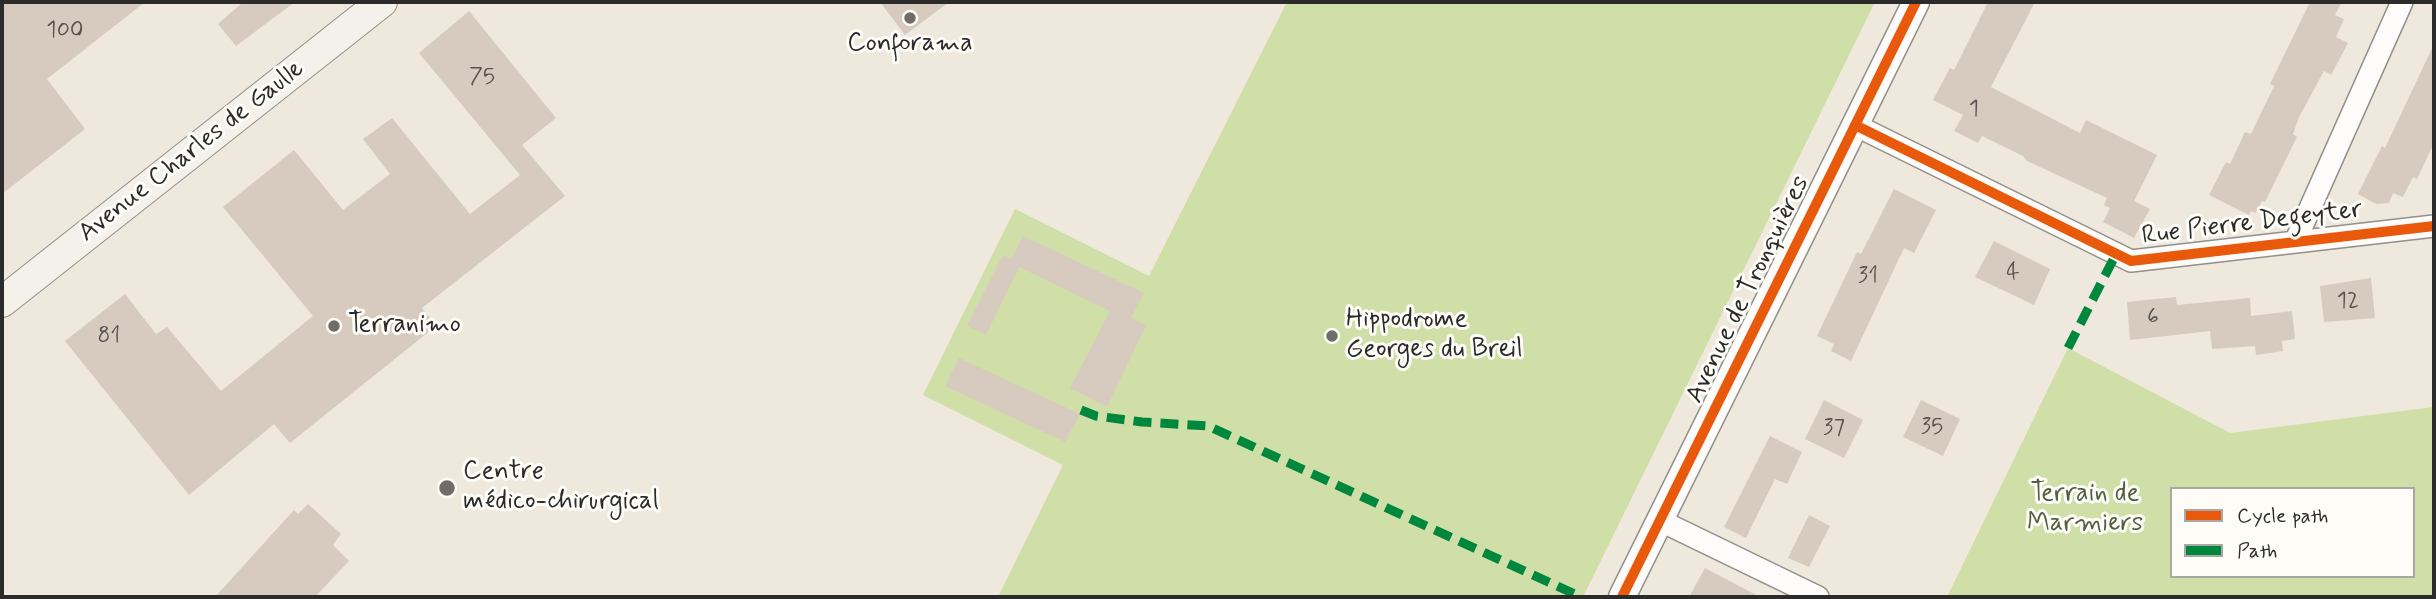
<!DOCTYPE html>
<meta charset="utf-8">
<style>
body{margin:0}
#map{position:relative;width:2436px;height:599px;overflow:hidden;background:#efe8dd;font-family:Mynerve,sans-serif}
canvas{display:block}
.frame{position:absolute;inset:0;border:4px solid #2b2b2b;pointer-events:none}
.legend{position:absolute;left:2170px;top:487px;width:245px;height:91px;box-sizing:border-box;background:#fdfcf7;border:2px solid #a9a8a5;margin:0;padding:9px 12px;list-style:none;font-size:21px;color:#2b2b2b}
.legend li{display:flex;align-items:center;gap:14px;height:35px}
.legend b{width:35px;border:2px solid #a9a8a5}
</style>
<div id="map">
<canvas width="2436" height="599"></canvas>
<div class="frame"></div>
<ul class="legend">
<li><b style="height:9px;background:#e8590c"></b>Cycle path</li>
<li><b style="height:9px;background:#00873e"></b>Path</li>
</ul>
</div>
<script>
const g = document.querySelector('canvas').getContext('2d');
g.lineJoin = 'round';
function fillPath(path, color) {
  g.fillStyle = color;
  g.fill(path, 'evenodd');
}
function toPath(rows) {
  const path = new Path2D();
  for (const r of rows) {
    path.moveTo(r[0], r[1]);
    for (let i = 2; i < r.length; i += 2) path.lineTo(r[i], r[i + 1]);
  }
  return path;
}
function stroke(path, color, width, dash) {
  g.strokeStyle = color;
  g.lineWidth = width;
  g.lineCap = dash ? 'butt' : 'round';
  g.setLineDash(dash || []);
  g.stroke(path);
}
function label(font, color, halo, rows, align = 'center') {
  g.font = font + ' Mynerve,sans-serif';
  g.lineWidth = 6;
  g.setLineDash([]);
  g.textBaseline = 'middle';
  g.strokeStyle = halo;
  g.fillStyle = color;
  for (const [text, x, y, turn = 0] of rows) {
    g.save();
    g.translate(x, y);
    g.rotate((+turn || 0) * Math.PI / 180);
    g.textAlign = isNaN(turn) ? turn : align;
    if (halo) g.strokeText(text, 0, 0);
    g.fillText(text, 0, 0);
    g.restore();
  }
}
const green = toPath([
 [1287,2,1875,2,1583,597,998,597,1063,465,923,395,1015,209,1149,276],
 [2068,348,2230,433,2434,407,2434,597,1947,597],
 [2172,489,2413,489,2413,576,2172,576]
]);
const building = toPath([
 [2,2,145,2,47,79,85,129,2,194],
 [243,2,295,2,236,46,218,24],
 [880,2,949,2,905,35],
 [1988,2,2035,2,1991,87,2080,133,2086,120,2157,155,2134,201,2150,209,2134,238,2103,222,2110,208,2104,205,2107,198,2027,161,2023,156,1982,136,1978,143,1954,131,1963,115,1933,100,1950,68,1954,70],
 [2310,2,2342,2,2335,15,2344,19,2336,37,2348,43,2331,75,2324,71,2299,117,2293,134,2297,137,2265,202,2262,201,2256,213,2251,211,2249,215,2209,195,2226,162,2230,164,2245,132,2251,134,2274,86,2270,84],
 [469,11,556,118,522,145,565,196,422,308,436,326,290,443,274,424,189,495,65,341,125,294,156,334,167,327,221,391,313,316,223,207,294,150,343,210,390,174,363,139,392,118,470,214,520,175,419,53],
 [2434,44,2434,143,2417,179,2413,177,2403,197,2393,193,2389,203,2376,204,2358,194,2382,146,2385,148],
 [1894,189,1936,210,1914,253,1904,248,1851,361,1831,351,1834,344,1817,336,1857,252,1861,254],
 [1023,236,1144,293,1131,318,1146,325,1107,407,1070,388,1110,311,1019,267,986,335,967,326,1003,255,1011,259],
 [1994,241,2050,269,2034,305,1975,277],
 [2371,278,2375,318,2324,322,2320,286],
 [2176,297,2177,305,2250,298,2251,316,2292,311,2295,339,2282,341,2283,351,2256,355,2255,346,2212,349,2210,331,2130,340,2127,302],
 [959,358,1080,414,1065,442,945,386],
 [1824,400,1863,420,1844,458,1805,439],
 [1921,400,1960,419,1943,456,1903,437],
 [1770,436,1802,452,1787,484,1775,479,1746,538,1724,527],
 [308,504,341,534,333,545,349,561,315,597,215,597,294,510,298,514],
 [1809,515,1830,526,1809,567,1788,558],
 [1705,568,1760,597,1689,597]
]);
const minor = toPath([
 [1855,125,2131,261,2434,226],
 [2295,242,2402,2],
 [1661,521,1818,597]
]);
const tertiary = toPath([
 [1622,597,1916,2]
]);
const secondary = toPath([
 [2,302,382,2]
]);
const quiet = toPath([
 [2068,348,2116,254],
 [1081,410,1096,416,1142,422,1208,426,1581,597]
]);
const cycleway = toPath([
 [1855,125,2131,261,2434,226],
 [1622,597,1916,2]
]);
const markers = [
 [910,18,7,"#706d69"],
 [334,326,7,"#706d69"],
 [1332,336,7,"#706d69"],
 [447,488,9,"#706d69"]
];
const numberNames = [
 ["100",65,31],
 ["75",482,78],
 ["1",1974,110],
 ["4",2013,273],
 ["31",1868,277],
 ["12",2348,302],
 ["6",2153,318],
 ["81",109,337],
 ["35",1932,428],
 ["37",1834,429]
];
const poiNames = [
 ["Conforama",910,45,"center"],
 ["Hippodrome",1346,321],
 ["Georges du Breil",1346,351],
 ["Terranimo",348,326],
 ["Centre",463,473],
 ["médico-chirurgical",463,503]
];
const streetNames = [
 ["Avenue Charles de Gaulle",192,152,-38],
 ["Rue Pierre Degeyter",2252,224,-7],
 ["Avenue de Tronquières",1749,290,-64]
];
const parkNames = [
 ["Terrain de",2085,495],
 ["Marmiers",2085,525]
];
fillPath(green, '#d0dea7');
fillPath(building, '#d7cbbf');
stroke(minor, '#938f8a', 24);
stroke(tertiary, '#938f8a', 29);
stroke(secondary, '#938f8a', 32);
stroke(minor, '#fdfcfa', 21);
stroke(tertiary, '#fdfcfa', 26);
stroke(secondary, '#f4f1eb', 30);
stroke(quiet, '#00873e', 9, [18, 9]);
stroke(cycleway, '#e8590c', 10);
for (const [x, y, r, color] of markers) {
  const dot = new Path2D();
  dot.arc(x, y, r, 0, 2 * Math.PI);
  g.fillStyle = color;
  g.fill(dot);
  stroke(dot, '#fdfcf7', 2.5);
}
label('23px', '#565350', null, numberNames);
label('26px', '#2b2b2b', '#fdfcf7', poiNames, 'left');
label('26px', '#2b2b2b', '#fdfcf7', streetNames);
label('26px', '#555e43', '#fdfcf7', parkNames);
</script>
